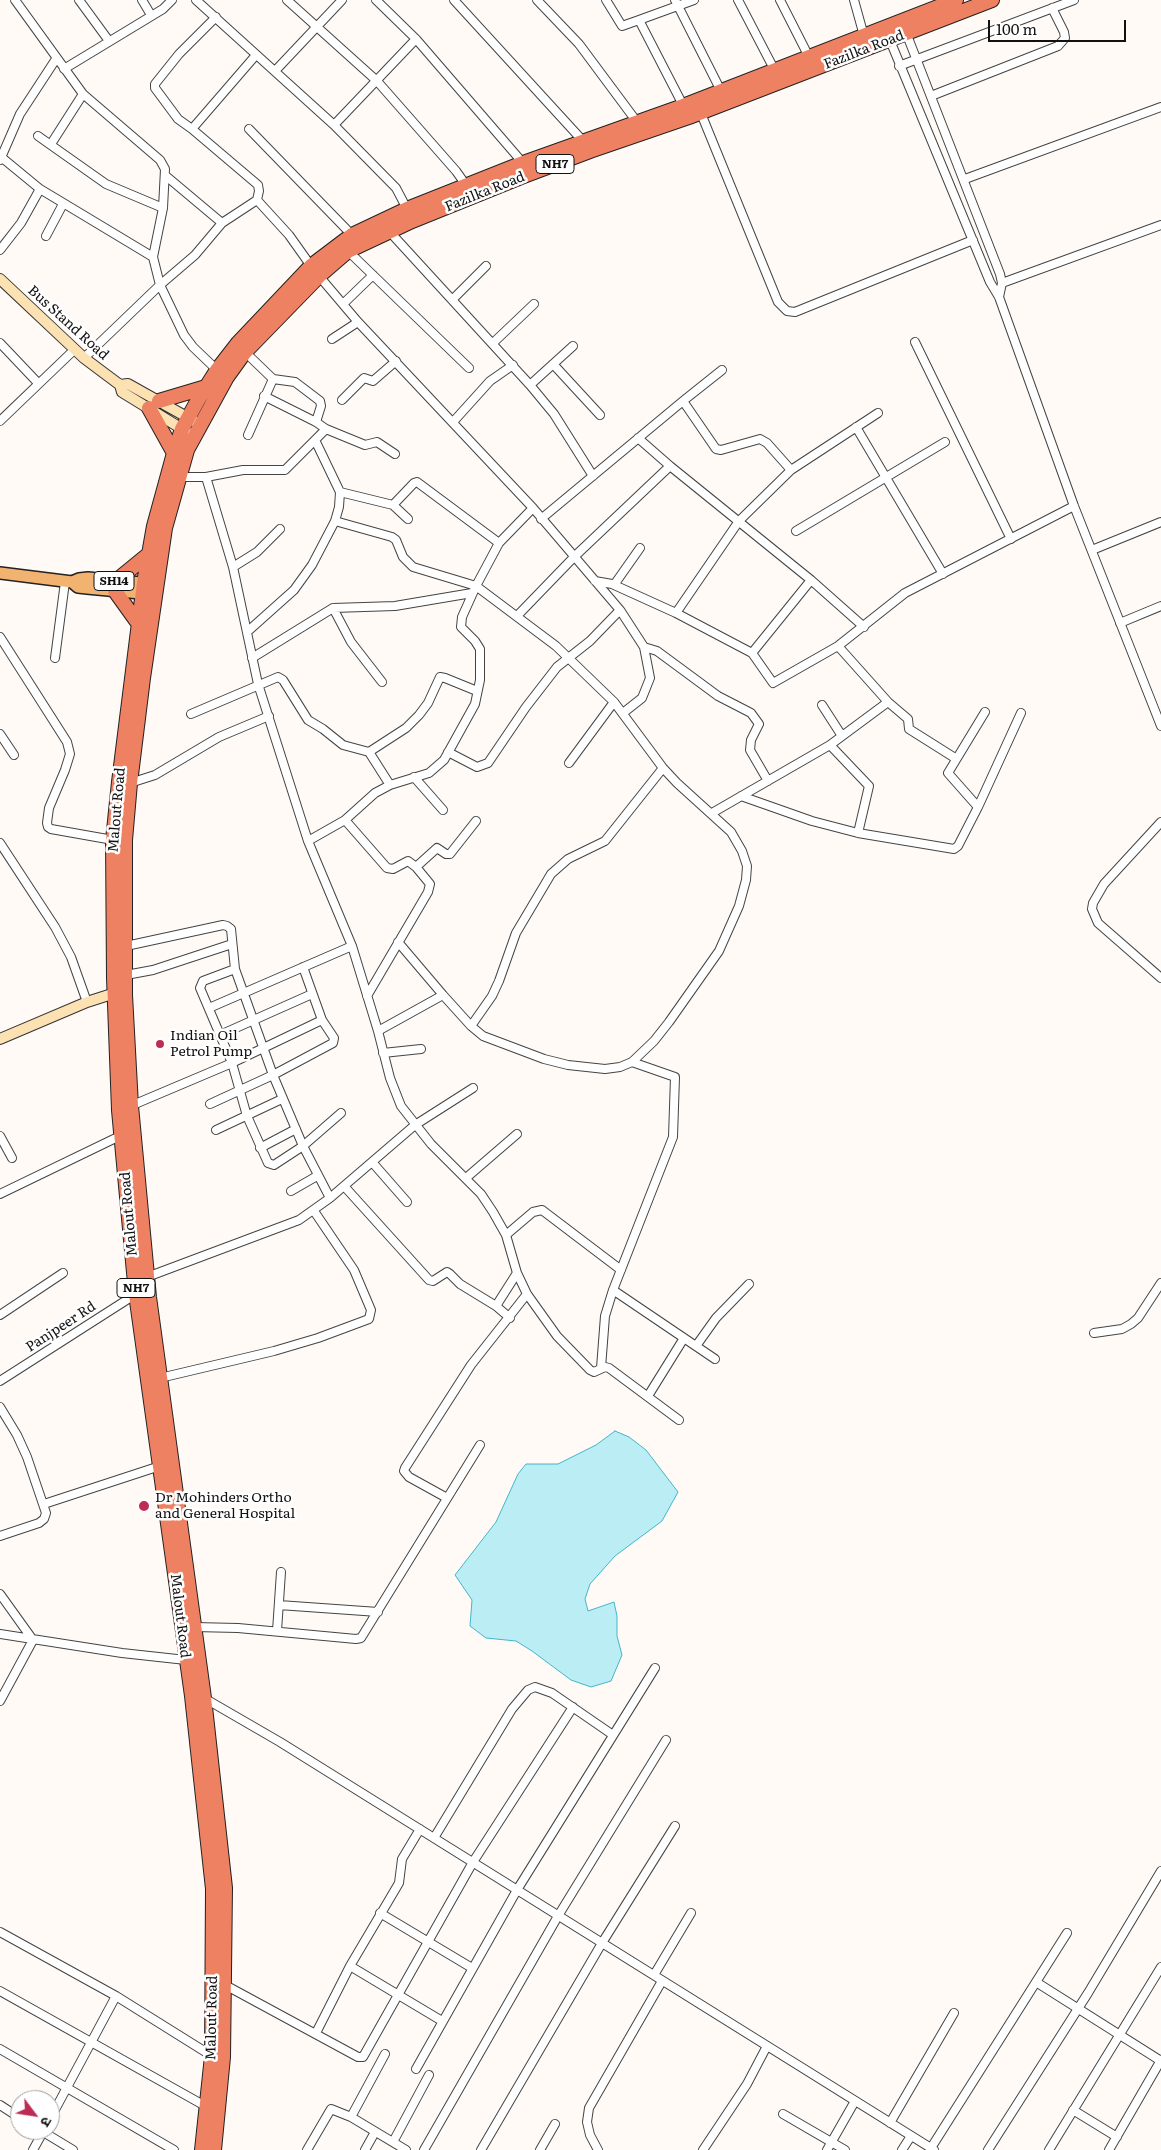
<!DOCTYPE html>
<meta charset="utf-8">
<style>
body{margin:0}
#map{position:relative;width:1161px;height:2150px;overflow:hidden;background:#fffaf5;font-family:Literata,"Noto Sans Devanagari",serif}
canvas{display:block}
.north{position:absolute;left:10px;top:2090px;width:50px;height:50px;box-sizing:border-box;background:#fff;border:1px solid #a0a0a0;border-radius:50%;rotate:121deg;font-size:14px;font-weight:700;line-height:20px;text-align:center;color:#111}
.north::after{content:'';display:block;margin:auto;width:18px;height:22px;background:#bd2c56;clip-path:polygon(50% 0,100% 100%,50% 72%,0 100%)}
.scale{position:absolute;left:988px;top:20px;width:138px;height:22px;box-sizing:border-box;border:2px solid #111;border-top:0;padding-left:6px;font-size:15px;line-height:18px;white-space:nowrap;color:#111;-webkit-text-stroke:4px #fff;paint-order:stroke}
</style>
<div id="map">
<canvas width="1161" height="2150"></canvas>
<div class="north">उ</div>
<div class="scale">100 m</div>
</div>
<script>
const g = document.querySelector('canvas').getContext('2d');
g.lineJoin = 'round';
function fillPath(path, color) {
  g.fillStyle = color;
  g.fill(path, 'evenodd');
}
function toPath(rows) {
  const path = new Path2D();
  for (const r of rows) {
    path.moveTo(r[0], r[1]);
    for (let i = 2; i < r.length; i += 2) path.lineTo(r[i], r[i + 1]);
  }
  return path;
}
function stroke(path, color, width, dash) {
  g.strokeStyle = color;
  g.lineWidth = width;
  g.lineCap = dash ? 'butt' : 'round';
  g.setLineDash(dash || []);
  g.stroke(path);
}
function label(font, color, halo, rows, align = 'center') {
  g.font = font + ' Literata,serif';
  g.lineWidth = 5;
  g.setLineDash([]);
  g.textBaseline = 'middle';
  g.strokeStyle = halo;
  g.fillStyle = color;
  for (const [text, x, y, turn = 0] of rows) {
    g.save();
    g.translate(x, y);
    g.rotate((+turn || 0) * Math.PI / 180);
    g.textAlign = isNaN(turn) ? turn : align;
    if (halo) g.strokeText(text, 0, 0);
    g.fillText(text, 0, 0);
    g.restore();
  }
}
const water = toPath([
 [615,1431,629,1437,646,1450,678,1492,662,1521,615,1556,590,1584,585,1599,588,1611,614,1602,617,1616,617,1636,622,1655,611,1681,591,1687,571,1680,532,1651,516,1641,486,1638,470,1626,472,1600,455,1575,496,1522,518,1474,526,1464,558,1464,596,1445,615,1431]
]);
const street = toPath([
 [15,0,83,94,160,160,165,169,163,208,153,257,160,285,84,358],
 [79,0,109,41],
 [142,0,151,15],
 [196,0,334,125,396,188,407,209],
 [287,0,377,81,456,171,466,185],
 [376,0,416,39,523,163],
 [454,0,583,141],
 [537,0,579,44,637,122],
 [606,0,622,26,639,20,685,109],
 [675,0,721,91],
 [738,0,774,69],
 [780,0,809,57],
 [854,0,864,36],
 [639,20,694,0],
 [905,30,1000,274,1002,283,999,297],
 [889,38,990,282,999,297,1074,506,1161,726],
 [256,55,192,129,258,185,259,191,257,200],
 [899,66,1074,0],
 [64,69,163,9,172,0],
 [275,71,342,0],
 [931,96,1058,46,1065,38,1064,32,1052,8],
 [700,111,778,302,787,311,795,312,973,240],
 [334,125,416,39],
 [192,129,178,119,155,88,155,84,179,54,216,17],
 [249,129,352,235],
 [38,136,106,184,163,208],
 [51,144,83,94],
 [0,156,40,189,153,257],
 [0,160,20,114,56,59],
 [166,176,222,223,257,200,289,235,311,266],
 [965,179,1161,107],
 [389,231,530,385,554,414,593,476],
 [46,236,63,204],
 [0,250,21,223,40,189],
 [348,251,469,368],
 [319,276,358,322,533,508,620,610,644,647,650,678,642,698,623,713],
 [1002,283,1161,225],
 [452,300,486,266],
 [343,304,373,275],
 [332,339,358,322],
 [915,342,1011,539],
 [0,343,38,383],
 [493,343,534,304],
 [245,352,273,379,248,435],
 [553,364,600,415],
 [217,370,193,347,184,335,160,285,195,255,222,223],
 [273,379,295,382,320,401,321,406,316,422],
 [530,385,573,346],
 [264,396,316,422,326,429,365,445,377,442,395,454],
 [342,400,364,378,373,381,396,361],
 [683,401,716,449,721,450,760,439,767,443,791,470],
 [0,421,74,350],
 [453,422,490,381,513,365],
 [856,427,943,574],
 [326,429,315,440,340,492,393,505,408,519],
 [638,438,670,466],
 [178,477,206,477,233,567,258,684,308,841,352,946,378,1031,390,1078,401,1106,431,1144,481,1194,493,1212,506,1235,517,1273,527,1294,557,1336,590,1370,594,1372,605,1367,609,1368,679,1420],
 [206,477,243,470,285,470,315,440],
 [393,505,414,483,417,482,499,543],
 [541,519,683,401,722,370],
 [335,521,392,537,396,540,403,557,413,567,476,586,556,646,614,702,663,768,677,783,731,832,742,851,747,866,746,880,739,906,719,951,669,1022,654,1041,632,1062,620,1067,605,1069,568,1065,544,1059,483,1036,471,1026,443,995,378,1031],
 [796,531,945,442],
 [1092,550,1161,522],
 [233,567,257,552,280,529],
 [595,581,612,584,676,613,752,653,773,683,838,646,905,593,1074,506],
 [614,585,640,548],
 [333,608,351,642,382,682],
 [676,613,739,521,791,470,878,413],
 [517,616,575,556,670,466,811,580,864,627],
 [1120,623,1161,606],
 [247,632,294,590,312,565,335,521,339,507,340,492],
 [0,637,67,742,70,754,65,770,49,808,47,823,48,827,51,829,113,840],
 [838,646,888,702,908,719,909,729,955,758],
 [644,647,657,651,718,696,751,713,759,724,751,740,750,750,768,781],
 [752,653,811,580],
 [55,658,65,582],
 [252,658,333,608,395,606,472,593],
 [822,705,842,736],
 [191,714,278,677,283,680,308,720,323,729,343,745,369,752,390,785],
 [0,734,14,755],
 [830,745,869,786,858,833],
 [369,752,406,728,419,715,428,703,440,677,445,678,477,691],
 [448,752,477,767,488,763,526,707,557,667,590,641,620,610],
 [569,763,614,702],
 [414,777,443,810],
 [130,783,155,775,219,737,269,716],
 [741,796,812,821,858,833,954,849,958,846,978,807,1021,713],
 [978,807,948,773,985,712],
 [712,813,830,745,888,702],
 [345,820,387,868,393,869,408,861,416,867,430,884,428,892,367,996],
 [1161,822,1104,884,1093,903,1092,909,1098,923,1161,978],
 [308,841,345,820,375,793,390,785,429,773,444,760,475,704,480,680,480,649,475,641,461,627,462,617,476,586,499,543,533,508],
 [0,843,55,927,71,957,87,1002],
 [416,867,437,848,446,854,450,854,476,821],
 [398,942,443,995],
 [126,946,223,925,227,926,231,929,235,969,273,1075,303,1146,330,1198],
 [235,969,203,981,200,988,232,1063,247,1116,268,1163,274,1165,303,1146,341,1113],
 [126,975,153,970,232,944],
 [209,1008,352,946],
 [471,1026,492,996,499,981,516,933,551,874,568,859,605,841,663,768],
 [220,1035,312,994],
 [383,1053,421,1049],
 [210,1104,273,1075,333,1043,334,1038,322,1020,303,967],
 [128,1107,232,1063,322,1020],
 [216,1130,282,1099],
 [0,1136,12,1158],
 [260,1148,296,1129],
 [372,1162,407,1202],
 [466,1178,517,1134],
 [344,1186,429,1280,433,1281,447,1272,450,1274,460,1284,496,1306,510,1318],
 [291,1191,317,1176],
 [0,1194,122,1135],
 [506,1235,533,1212,542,1210,621,1270],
 [147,1277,299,1220,330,1198,415,1125,473,1088],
 [613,1290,715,1359],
 [496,1306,517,1273],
 [0,1315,63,1273],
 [1094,1333,1122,1329,1131,1324,1138,1318,1161,1283],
 [696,1346,716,1318,749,1284],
 [601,1368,605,1316,613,1290,673,1137,675,1077,632,1062],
 [160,1378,274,1351,318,1338,369,1319,371,1310,354,1270,314,1211],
 [0,1381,136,1294],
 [648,1396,684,1338],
 [0,1407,17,1435,27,1457,46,1513,44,1519,39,1523,0,1536],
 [447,1498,409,1477,404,1471,405,1468,471,1365,527,1294],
 [44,1504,160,1466],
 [0,1594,33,1640,0,1701],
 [279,1605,378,1612],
 [194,1627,238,1628,356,1639,361,1638,480,1445],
 [277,1631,281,1572],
 [0,1634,122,1653,186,1660],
 [204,1698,280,1742,934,2150],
 [434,1838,512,1709,528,1690,535,1687,552,1693,613,1735],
 [380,1913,472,1968],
 [0,1932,116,1996,212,2056],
 [350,1966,442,2021],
 [654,1975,691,1913],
 [1036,1982,1161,2061],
 [225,1985,358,2057,363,2057,473,1862,573,1707],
 [0,1991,207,2107],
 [316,2033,350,1966,399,1883,402,1859,420,1829],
 [0,2049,174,2150],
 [416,2069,517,1890,655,1668],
 [0,2105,20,2118],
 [1073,2110,1117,2137],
 [783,2114,845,2150],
 [351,2117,385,2054],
 [50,2119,116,1996],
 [890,2123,954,2013],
 [40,2130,73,2150],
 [393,2142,429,2075],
 [931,2148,1067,1933],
 [33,2150,44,2130],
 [307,2150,331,2109,351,2117,406,2150],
 [365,2150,375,2132],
 [424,2150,558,1916,666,1740],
 [481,2150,602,1943,675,1826],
 [540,2150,555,2124],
 [598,2150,590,2135,587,2122,589,2108,662,1981],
 [703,2150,747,2084,767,2046],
 [827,2150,855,2101],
 [902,2150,911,2136],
 [988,2150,1088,1993,1161,1871],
 [1049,2150,1161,1967],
 [1109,2150,1161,2060]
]);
const secondary = toPath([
 [0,279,84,358,120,385,122,392,187,432],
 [120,385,128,384,194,421],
 [0,1039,87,1002,115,993]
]);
const primary = toPath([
 [0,573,72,582,78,587,87,588,151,594],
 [72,582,79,579,88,578,152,584]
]);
const highway = toPath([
 [159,401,206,387],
 [149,408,174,453],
 [116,581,149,554],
 [115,591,138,623],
 [202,2150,212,2056,213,1889,192,1696,136,1294,119,1110,114,978,113,840,119,782,144,583,154,526,174,453,182,429,198,400,217,370,238,343,311,266,352,235,407,209,523,163,683,106,956,0],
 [214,2150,223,2057,225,1888,204,1698,149,1297,131,1106,125,995,125,840,130,783,143,678,165,528,187,450,227,377,245,352,319,276,348,251,412,221,521,177,590,151,689,117,992,0]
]);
const markers = [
 [160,1044,5,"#bd2c56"],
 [144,1506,6,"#bd2c56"]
];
const shields = [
 [555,164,38],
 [114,581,40],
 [136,1288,38]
];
const shieldNames = [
 ["NH7",555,164],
 ["SH14",114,581],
 ["NH7",136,1288]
];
const streetNames = [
 ["Fazilka Road",864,50,-21],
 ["Fazilka Road",485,192,-22],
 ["Bus Stand Road",68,323,42],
 ["Malout Road",117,810,-85],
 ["Malout Road",129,1214,-95],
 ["Panjpeer Rd",61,1327,-33],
 ["Malout Road",180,1616,83],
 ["Malout Road",212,2018,-89]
];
const poiNames = [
 ["Indian Oil",170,1036],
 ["Petrol Pump",170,1052],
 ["Dr Mohinders Ortho",155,1498],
 ["and General Hospital",155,1514]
];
fillPath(water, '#bbedf4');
stroke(water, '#44b4c9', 1);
stroke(street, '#444', 10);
stroke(secondary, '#333', 12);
stroke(primary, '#222', 14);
stroke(highway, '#222', 16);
stroke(street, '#fff', 8);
stroke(secondary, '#fce2b3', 10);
stroke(primary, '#f3b370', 11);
stroke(highway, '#ef8163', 14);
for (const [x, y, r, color] of markers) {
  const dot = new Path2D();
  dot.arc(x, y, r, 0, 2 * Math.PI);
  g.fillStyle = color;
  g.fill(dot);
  stroke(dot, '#fff', 2);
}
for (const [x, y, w] of shields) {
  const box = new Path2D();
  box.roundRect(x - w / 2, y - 9.5, w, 19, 4);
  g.fillStyle = '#fff';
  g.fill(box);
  stroke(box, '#111', 1);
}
label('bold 12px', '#111', null, shieldNames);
label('14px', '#111', '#fff', streetNames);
label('14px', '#111', '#fff', poiNames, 'left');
</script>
